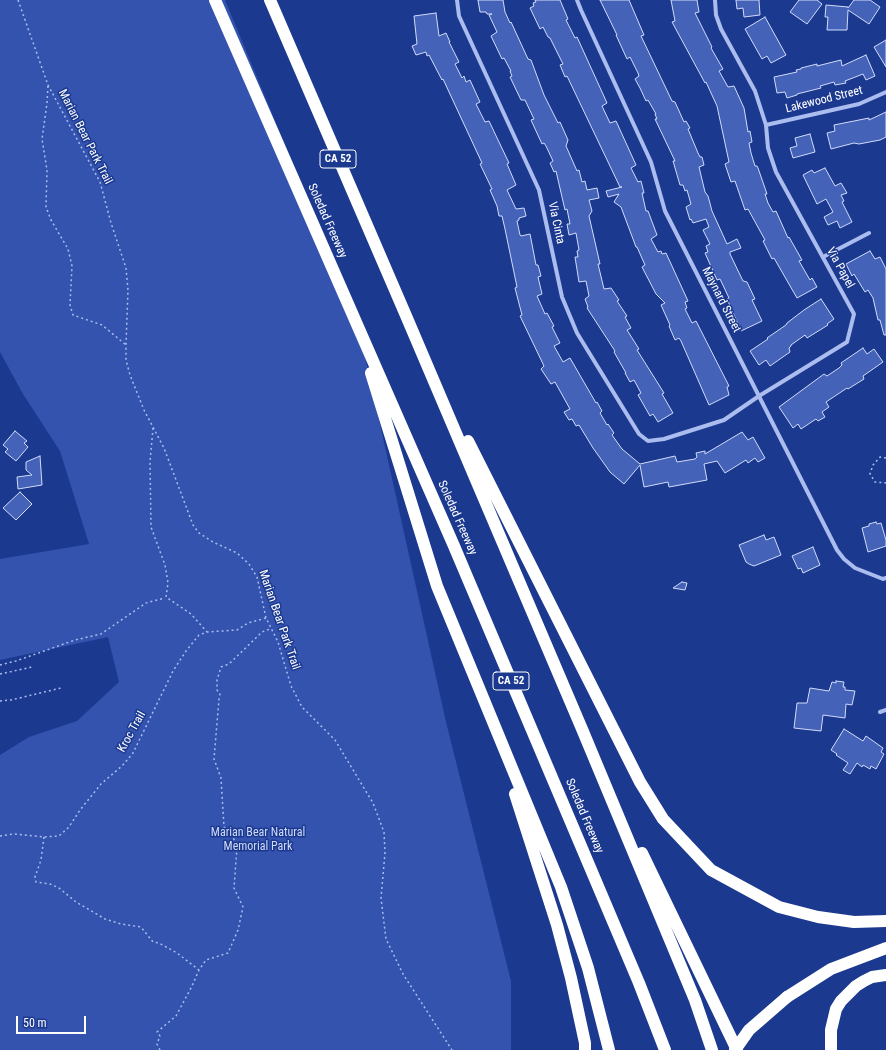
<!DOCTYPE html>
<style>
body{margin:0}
#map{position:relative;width:886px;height:1050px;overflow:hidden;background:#1c3990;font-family:"Roboto Condensed",sans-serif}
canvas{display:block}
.scale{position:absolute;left:16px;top:1016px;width:70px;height:18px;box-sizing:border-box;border:2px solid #fff;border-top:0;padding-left:5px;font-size:12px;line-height:14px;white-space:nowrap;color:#fff;-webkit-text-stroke:3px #1c3990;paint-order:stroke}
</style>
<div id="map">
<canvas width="886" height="1050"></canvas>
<div class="scale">50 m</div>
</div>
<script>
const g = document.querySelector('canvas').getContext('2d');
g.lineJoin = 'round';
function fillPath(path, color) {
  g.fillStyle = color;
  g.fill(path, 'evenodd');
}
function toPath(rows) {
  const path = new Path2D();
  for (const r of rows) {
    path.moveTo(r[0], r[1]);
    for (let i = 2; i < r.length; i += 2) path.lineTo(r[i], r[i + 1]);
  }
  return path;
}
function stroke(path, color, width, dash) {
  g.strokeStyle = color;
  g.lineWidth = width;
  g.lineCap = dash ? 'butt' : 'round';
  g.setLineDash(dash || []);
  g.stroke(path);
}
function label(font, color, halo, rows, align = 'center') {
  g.font = font + ' "Roboto Condensed",sans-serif';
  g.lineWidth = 3;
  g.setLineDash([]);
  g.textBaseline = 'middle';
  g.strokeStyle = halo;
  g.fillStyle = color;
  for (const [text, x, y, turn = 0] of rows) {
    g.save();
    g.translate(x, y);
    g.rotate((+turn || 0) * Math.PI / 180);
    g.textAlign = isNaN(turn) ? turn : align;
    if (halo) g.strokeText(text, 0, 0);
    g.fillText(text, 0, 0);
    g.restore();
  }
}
const green = toPath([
 [0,0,225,0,356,316,446,722,511,981,511,1050,0,1050,0,755,29,737,77,721,119,682,108,637,0,660,0,559,89,544,60,451,23,394,0,352]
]);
const building = toPath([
 [478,0,503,0,505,12,510,23,511,22,528,59,531,60,544,95,558,123,560,122,568,140,566,146,577,171,579,170,582,182,585,181,587,190,597,188,599,198,589,200,592,211,589,216,600,264,598,264,604,289,611,288,619,300,617,301,627,316,625,317,631,328,627,330,639,349,637,350,664,393,662,394,673,413,658,422,653,414,650,416,638,395,641,393,634,380,630,382,625,373,626,373,614,352,615,351,587,308,588,307,585,299,589,296,586,281,579,282,575,257,578,257,577,251,579,250,576,233,569,235,567,224,570,224,567,209,565,210,556,171,554,172,550,163,553,161,546,146,544,143,542,144,531,120,534,119,525,100,521,100,510,77,512,76,510,71,511,71,504,58,502,59,491,36,497,32,489,15,492,14,487,14,486,12,480,12,478,0],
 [535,0,560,0,568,19,566,20,575,38,577,37,607,103,602,106,610,123,616,121,636,165,631,168,638,182,641,181,644,193,642,193,646,211,648,211,657,235,651,239,658,252,661,251,662,254,666,253,688,301,685,302,687,308,685,309,692,323,696,321,729,386,727,387,729,395,709,405,681,341,679,338,675,340,669,326,670,325,661,305,665,303,656,294,642,267,645,265,637,247,636,247,621,207,614,202,619,194,608,197,606,191,622,187,620,187,567,76,565,77,560,65,563,64,550,38,548,37,543,27,540,29,530,8,534,6,533,3,536,2,535,0],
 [600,0,629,0,644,35,641,36,672,101,675,102,684,122,686,121,690,128,688,129,698,153,700,157,702,157,704,165,699,167,705,192,708,196,712,211,727,244,737,239,741,248,730,252,730,254,743,281,747,282,755,299,752,300,762,321,741,331,727,299,729,298,720,279,717,280,705,253,708,252,706,246,710,244,703,230,709,227,706,219,693,223,691,219,690,220,686,207,691,204,687,190,685,191,683,185,680,185,673,161,675,161,655,119,657,119,655,114,656,114,648,100,646,101,640,88,635,79,639,76,638,73,630,57,627,59,616,35,617,35,600,0],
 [671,0,697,0,699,12,695,13,712,47,711,48,723,69,719,71,728,87,734,86,744,108,748,132,750,131,752,142,749,143,751,153,755,166,757,166,758,168,767,194,765,194,768,203,773,212,776,211,788,238,789,237,802,260,799,261,810,280,812,278,817,287,797,298,774,258,772,259,763,241,765,240,748,209,745,210,735,181,731,182,725,164,729,162,717,106,706,82,705,83,672,22,675,21,671,0],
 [736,0,759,0,760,15,744,17,743,8,737,9,736,0],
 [799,0,817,0,822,4,807,24,790,12,799,0],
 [854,0,870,0,880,7,869,24,848,10,847,30,827,30,828,17,825,17,826,5,848,7,848,8,854,0],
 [436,13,439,36,446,33,450,42,449,42,459,62,455,64,462,78,464,76,466,82,470,80,480,102,476,104,485,122,489,121,509,163,507,164,516,185,507,190,516,209,524,208,526,216,519,218,519,220,517,221,520,235,521,236,530,234,536,265,538,265,541,276,538,277,542,294,537,296,545,314,547,313,554,326,552,327,560,343,554,346,563,362,570,358,596,403,597,402,602,411,600,413,607,425,608,424,614,433,612,435,622,449,640,464,675,456,677,462,695,459,697,457,696,453,705,451,705,454,742,432,748,440,753,437,765,458,758,462,755,458,748,463,746,460,725,473,717,461,704,464,707,480,669,487,668,482,644,487,640,465,624,484,610,472,593,448,579,425,576,426,572,419,569,420,564,412,570,409,555,382,551,384,541,369,544,366,520,316,522,315,515,288,517,287,505,229,502,216,499,216,497,206,490,190,492,189,480,164,482,163,443,79,442,80,429,55,427,56,426,52,416,55,412,46,417,44,414,16,436,13],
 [765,17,786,55,771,63,767,56,762,59,745,29,765,17],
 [886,40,886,67,874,47,886,40],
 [866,55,875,76,866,80,863,74,845,81,846,83,835,85,834,82,820,86,821,88,797,94,797,95,787,98,785,92,777,93,774,77,797,72,796,70,801,69,801,68,817,64,817,66,841,60,842,66,866,55],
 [886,112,886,137,880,140,859,144,854,143,831,149,827,133,835,131,834,125,869,118,869,120,886,112],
 [810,134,815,152,793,158,790,148,797,146,795,138,810,134],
 [825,168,835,186,841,183,847,193,841,195,844,201,842,202,852,222,840,228,837,221,828,225,824,217,833,212,826,199,817,204,803,175,812,170,814,173,825,168],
 [870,251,875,259,880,257,886,269,886,335,884,335,880,320,878,320,873,298,868,290,865,292,854,274,852,276,846,264,870,251],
 [821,299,834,319,827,324,828,325,807,338,805,335,791,345,791,346,789,348,790,352,770,366,766,360,759,365,750,351,768,339,767,338,786,325,787,323,804,310,821,299],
 [863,348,867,354,874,349,883,362,863,376,864,379,848,389,847,388,826,402,829,407,822,412,825,417,818,421,816,419,801,429,798,424,793,428,779,407,824,374,827,376,839,368,842,365,841,363,863,348],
 [15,431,27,441,24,443,28,447,16,461,5,452,8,449,3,445,15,431],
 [40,456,42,485,18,489,17,477,32,475,26,470,26,462,40,456],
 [20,492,32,504,16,520,3,508,20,492],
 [876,522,877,524,881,523,886,540,886,546,868,552,862,528,869,526,869,524,876,522],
 [764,535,766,540,774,537,781,555,754,566,749,564,746,562,739,545,764,535],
 [813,547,820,565,803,573,801,568,798,569,792,556,813,547],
 [682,582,687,583,685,590,673,588,682,582],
 [836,681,844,682,843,687,845,687,845,690,855,691,852,705,846,704,845,718,823,715,821,731,794,728,797,703,807,703,810,688,829,691,832,682,836,683,836,681],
 [844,729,863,741,866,736,883,748,881,752,884,754,876,769,871,766,870,769,863,765,862,767,857,763,850,774,843,770,848,763,836,755,837,754,831,750,844,729]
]);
const path = toPath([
 [18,0,48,85,100,182,111,223,126,268,128,290,126,345,126,360,130,375,144,410,164,448,193,525,199,533,213,542,237,553,249,564,257,577,266,618,278,642,291,686,302,707,335,740,373,803,384,832,385,853,381,898,386,939,403,974,452,1050],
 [48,86,47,103,42,139,47,170,46,207,51,220,68,249,72,266,70,305,73,315,102,325,126,345],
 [153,428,150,462,151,527,165,565,168,583,166,597,191,614,207,632],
 [886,458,880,457,873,465,870,474,875,482,886,483],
 [0,665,16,661,75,640,101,634,146,603,165,598],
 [0,674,32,667],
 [0,701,11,700,61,688],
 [0,836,14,834,44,837,59,836,69,827,80,810,101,784,122,766,133,753,173,671,186,651,199,635,207,632,237,630,248,623,266,618],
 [44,837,41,860,35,877,36,882,50,884,59,888,76,902,105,919,121,924,141,927,153,942,159,943,177,953,199,970],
 [160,1050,157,1044,160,1036,157,1032,176,1016,192,986,199,970,206,960,228,953,238,930,243,907,234,888,237,847,233,837,224,827,221,778,214,759,219,699,220,694,217,690,217,680,221,667,229,664,262,632,270,629]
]);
const minor = toPath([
 [457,0,459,16,539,190,562,297,577,333,639,434,648,441,664,439,724,420,759,396,847,342,854,314,776,172,768,148,766,125,755,91,721,29,716,15,715,0],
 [577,0,581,10,651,162,665,211,837,550,844,559,855,568,883,579,886,578],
 [766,125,859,104,886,92],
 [823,257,869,233],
 [880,712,886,710]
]);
const motorway = toPath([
 [215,0,454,546,639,983,665,1050],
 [270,0,407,318,582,729,695,1000,712,1050],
 [371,373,437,586,561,887,588,968,609,1050],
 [468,441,640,782,663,819,711,870,779,907,818,917,854,922,886,921],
 [515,794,557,925,571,978,585,1043,585,1050],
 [642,853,737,1050],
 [787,997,831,969,886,948],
 [831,1050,831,1030,836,1009,841,1001,856,986,864,981,872,977,886,975]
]);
const motorwayBridge = toPath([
 [735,1050,749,1030,787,997]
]);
const shields = [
 [338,159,36],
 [511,681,36]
];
const shieldNames = [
 ["CA 52",338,159],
 ["CA 52",511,681]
];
const streetNames = [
 ["Lakewood Street",824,100,-14],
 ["Marian Bear Park Trail",85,137,63],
 ["Soledad Freeway",327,221,66],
 ["Via Cinta",556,223,78],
 ["Via Papel",840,268,61],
 ["Maynard Street",721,300,63],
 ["Soledad Freeway",457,518,66],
 ["Marian Bear Park Trail",279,620,71],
 ["Kroc Trail",132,732,-61],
 ["Soledad Freeway",584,816,67]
];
const parkNames = [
 ["Marian Bear Natural",258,833],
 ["Memorial Park",258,847]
];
fillPath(green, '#3353af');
fillPath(building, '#4462b7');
stroke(building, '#d1dcfa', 1);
stroke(path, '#abbcee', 1.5, [2, 3]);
stroke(minor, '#abbcee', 4);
stroke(motorway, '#fff', 12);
stroke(motorwayBridge, '#fff', 12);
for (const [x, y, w] of shields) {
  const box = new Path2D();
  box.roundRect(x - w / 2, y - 9, w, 18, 3);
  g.fillStyle = '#1c3990';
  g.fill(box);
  stroke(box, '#fff', 1);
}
label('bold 11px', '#fff', null, shieldNames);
label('12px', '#fff', '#1c3990', streetNames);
label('12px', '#d1dcfa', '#1c3990', parkNames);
</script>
